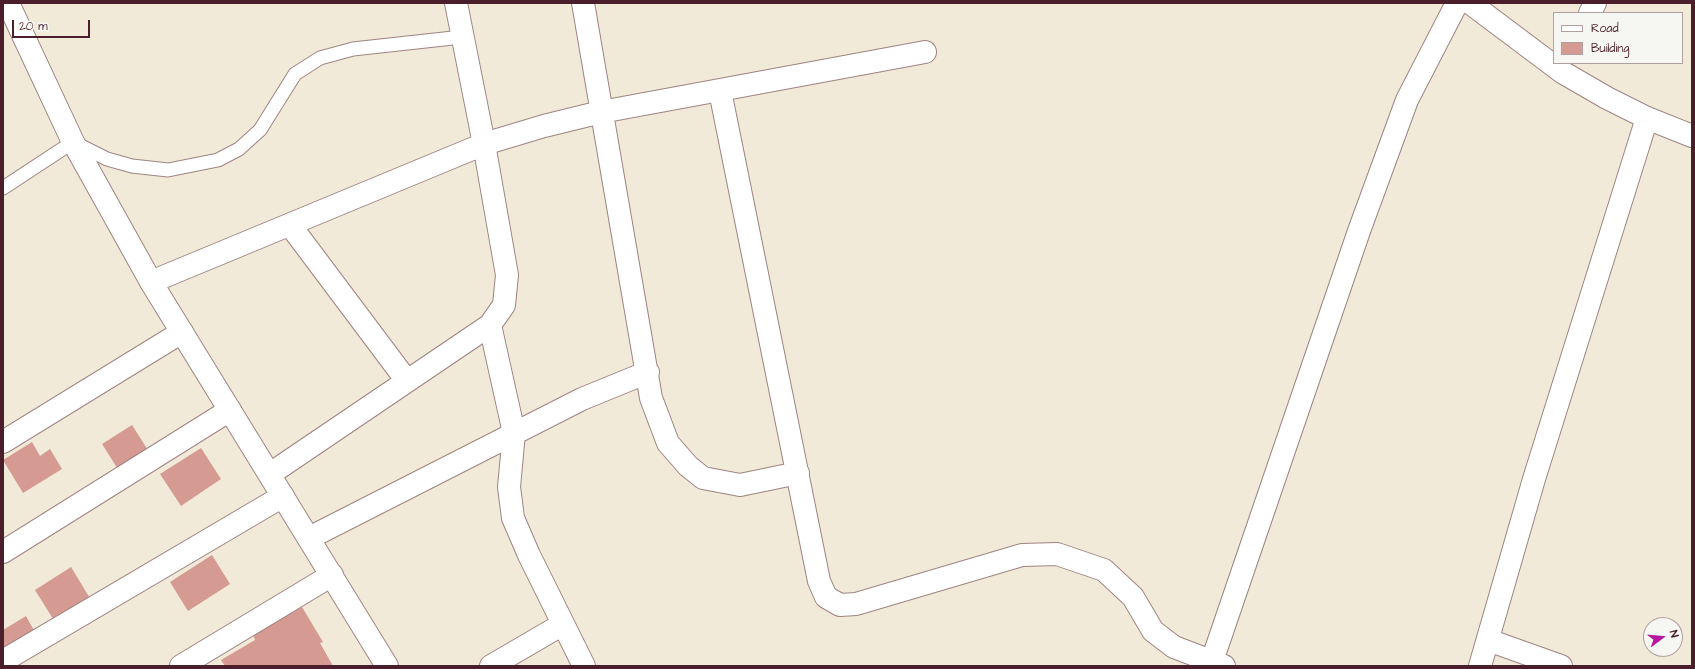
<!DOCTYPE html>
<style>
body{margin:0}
#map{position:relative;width:1695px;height:669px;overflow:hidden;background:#f2ead8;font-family:"Architects Daughter",sans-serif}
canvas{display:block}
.frame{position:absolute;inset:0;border:4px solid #4a1f2b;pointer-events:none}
.legend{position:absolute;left:1553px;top:12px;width:130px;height:52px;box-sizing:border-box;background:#f6f6f2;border:1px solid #b1a0a2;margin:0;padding:5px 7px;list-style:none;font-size:12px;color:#4a1f2b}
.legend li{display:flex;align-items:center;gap:8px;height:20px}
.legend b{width:20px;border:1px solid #b1a0a2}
.north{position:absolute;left:1643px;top:617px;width:40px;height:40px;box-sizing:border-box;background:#f6f6f2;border:1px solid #b1a0a2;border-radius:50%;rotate:74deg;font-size:11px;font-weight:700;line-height:16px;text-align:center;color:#4a1f2b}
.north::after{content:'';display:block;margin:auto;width:14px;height:18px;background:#b5179e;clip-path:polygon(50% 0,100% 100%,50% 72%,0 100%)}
.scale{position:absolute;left:12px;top:20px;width:78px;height:18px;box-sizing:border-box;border:2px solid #4a1f2b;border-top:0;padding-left:5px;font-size:12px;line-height:14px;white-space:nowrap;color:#4a1f2b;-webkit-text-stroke:3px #f6f6f2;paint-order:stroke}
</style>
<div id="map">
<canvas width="1695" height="669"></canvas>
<div class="frame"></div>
<ul class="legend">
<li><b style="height:5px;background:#fff"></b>Road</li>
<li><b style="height:11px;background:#d59a92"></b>Building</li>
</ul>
<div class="north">N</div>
<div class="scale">20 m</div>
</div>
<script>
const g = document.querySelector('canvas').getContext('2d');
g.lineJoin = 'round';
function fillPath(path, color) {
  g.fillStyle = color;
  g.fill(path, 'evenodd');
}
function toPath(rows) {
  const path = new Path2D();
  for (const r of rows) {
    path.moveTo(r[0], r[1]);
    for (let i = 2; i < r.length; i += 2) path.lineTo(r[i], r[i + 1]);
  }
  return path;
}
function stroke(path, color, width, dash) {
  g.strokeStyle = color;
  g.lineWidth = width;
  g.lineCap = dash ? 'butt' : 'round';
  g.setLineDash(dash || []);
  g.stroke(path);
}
const building = toPath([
 [132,425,151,455,121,474,102,444],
 [32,442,40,456,50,449,62,469,23,493,3,460],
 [201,448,221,479,181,506,160,474],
 [212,555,230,584,188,611,170,582],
 [71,567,91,600,55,622,35,590],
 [302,607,323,642,320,643,333,666,225,666,221,660,255,640,253,635],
 [26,616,36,634,3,654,3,630]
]);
const service = toPath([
 [3,188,73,142,107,159,132,166,168,170,218,160,239,149,260,130,295,74,320,58,353,49,462,37]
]);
const minor = toPath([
 [583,3,651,398,668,443,688,466,703,478,740,485,798,473],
 [1470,3,1562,72,1607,98,1647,118,1692,136],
 [1590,13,1595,3],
 [720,91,819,581,826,597,840,605,856,604,1022,555,1057,554,1104,570,1133,597,1153,631,1174,647,1224,666],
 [290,225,407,381],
 [151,282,484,144,544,126,601,112,925,52],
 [490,325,514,433,509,487,513,518,529,555,584,666],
 [3,442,182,332],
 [270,474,490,325,504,305,507,275,484,144,456,3],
 [309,538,582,399,648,372],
 [3,552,230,410],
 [1488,640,1561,666],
 [3,661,283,496],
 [1212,661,1359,231,1407,100,1457,3],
 [181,666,332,575],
 [491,666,563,624],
 [1480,666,1534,479,1647,118]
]);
const tertiary = toPath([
 [8,3,73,142,151,282,387,666]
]);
fillPath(building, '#d59a92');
stroke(service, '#9e8482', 15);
stroke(minor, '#9e8482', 24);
stroke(tertiary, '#9e8482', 24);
stroke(service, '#fff', 13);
stroke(minor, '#fff', 22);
stroke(tertiary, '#fff', 22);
</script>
